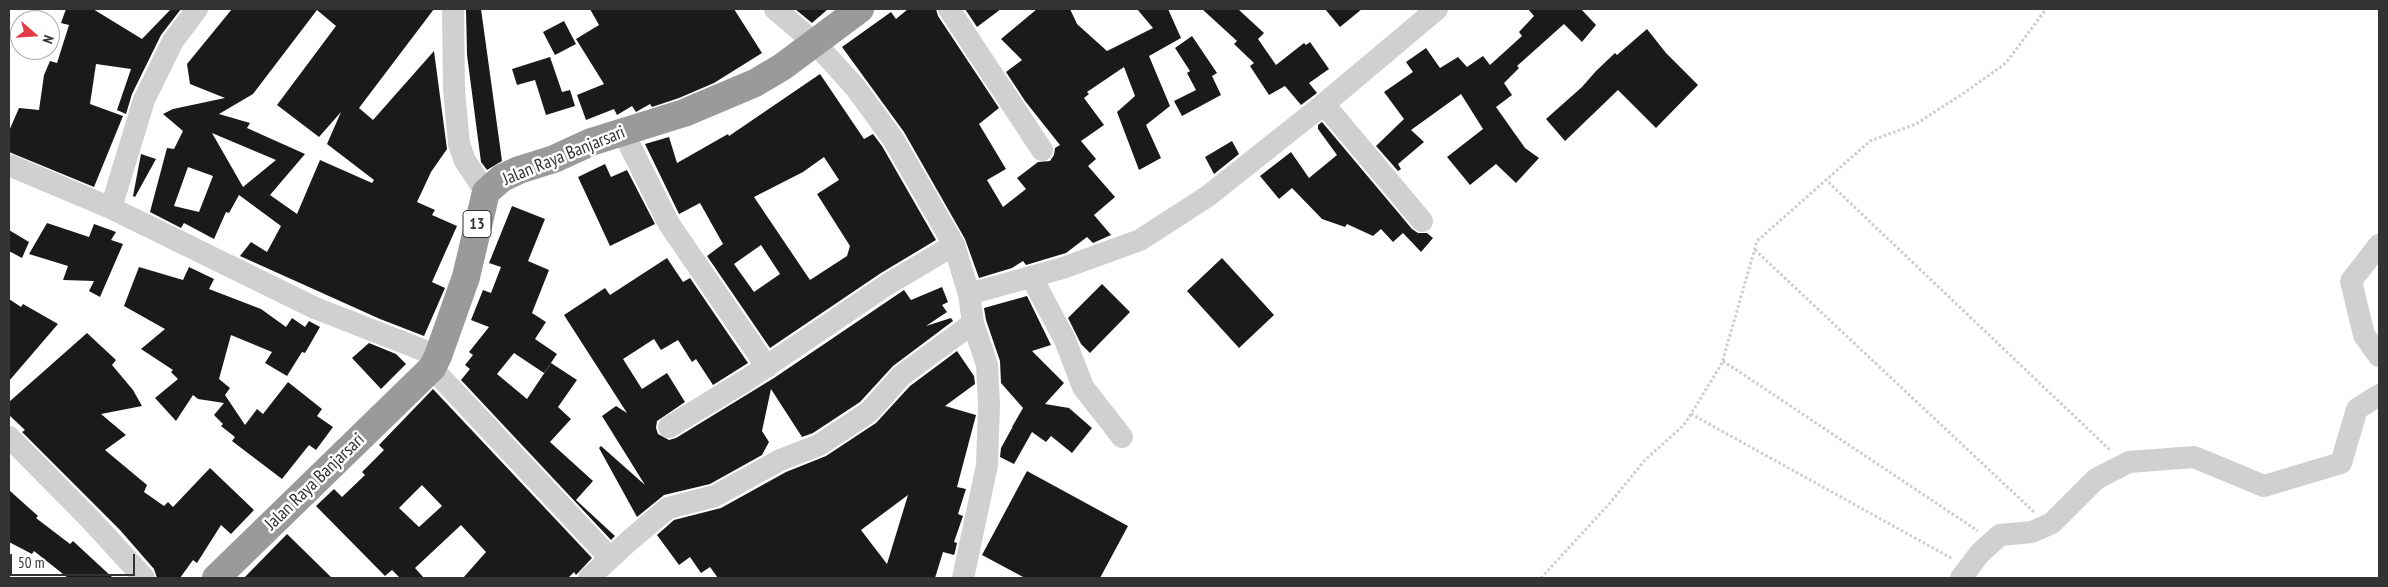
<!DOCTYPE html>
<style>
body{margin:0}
#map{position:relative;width:2388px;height:587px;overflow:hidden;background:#fff;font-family:"PT Sans Narrow",sans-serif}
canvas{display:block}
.frame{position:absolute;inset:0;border:10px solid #333;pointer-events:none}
.north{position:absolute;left:10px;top:10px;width:50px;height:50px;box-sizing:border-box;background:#fff;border:1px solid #adadad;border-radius:50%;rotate:109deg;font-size:14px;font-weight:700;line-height:20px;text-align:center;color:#333}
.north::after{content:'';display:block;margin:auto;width:18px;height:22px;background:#e63946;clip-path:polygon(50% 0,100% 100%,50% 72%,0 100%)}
.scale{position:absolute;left:10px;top:554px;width:125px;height:22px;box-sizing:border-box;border:2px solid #333;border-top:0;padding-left:6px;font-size:15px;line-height:18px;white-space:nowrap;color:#333;-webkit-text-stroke:4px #fff;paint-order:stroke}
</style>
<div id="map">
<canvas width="2388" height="587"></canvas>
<div class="frame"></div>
<div class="north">N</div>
<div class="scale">50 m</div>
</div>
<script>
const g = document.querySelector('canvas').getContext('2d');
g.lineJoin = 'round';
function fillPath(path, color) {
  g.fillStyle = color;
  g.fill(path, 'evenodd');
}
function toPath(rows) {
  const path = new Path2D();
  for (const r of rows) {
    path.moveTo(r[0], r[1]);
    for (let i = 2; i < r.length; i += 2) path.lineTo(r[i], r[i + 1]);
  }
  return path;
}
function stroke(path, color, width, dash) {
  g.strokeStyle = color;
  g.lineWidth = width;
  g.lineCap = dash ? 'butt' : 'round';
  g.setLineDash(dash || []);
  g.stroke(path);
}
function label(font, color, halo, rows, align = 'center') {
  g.font = font + ' "PT Sans Narrow",sans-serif';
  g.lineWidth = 5;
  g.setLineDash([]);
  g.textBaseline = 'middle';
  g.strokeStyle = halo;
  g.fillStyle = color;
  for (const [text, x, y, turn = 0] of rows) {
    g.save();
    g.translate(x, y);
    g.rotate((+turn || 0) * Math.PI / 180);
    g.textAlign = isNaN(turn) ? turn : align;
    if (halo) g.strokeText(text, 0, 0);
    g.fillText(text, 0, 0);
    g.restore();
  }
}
const building = toPath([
 [66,9,93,9,142,39,171,9,181,9,161,35,132,94,126,114,117,110,131,69,96,64,90,104,123,116,94,187,9,152,9,131,19,108,39,110,44,75,50,61,57,63,69,25,61,23],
 [232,9,434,9,359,108,373,120,434,51,447,149,431,172,417,202,435,210,432,215,457,226,432,282,445,288,424,336,380,319,240,256,251,242,267,252,281,226,239,195,229,213,226,212,214,239,184,223,181,228,150,212,167,148,174,149,183,131,163,114,173,109,225,98,190,84,187,64],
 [317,10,336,26,277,105,319,137,341,112,327,144,374,180,372,183,320,160,297,214,270,195,305,154,247,128,250,123,219,114,253,94],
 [212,133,276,160,243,187],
 [188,167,213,176,199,212,174,206],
 [466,9,481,9,502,161,487,170,481,162,467,55],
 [590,9,734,9,762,53,714,83,679,98,652,107,650,104,636,112,632,106,617,115,614,109,586,120,577,95,604,84,576,39,599,25],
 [795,9,828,9,812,23],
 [908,9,936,9,938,16,999,108,979,124,1006,169,987,180,1003,207,1026,189,1017,178,1038,162,1050,161,1054,155,1055,148,1060,145,1025,101,1006,72,1022,60,1001,39,1037,9,1070,9,1077,24,1107,51,1153,28,1137,9,1168,9,1181,38,1149,56,1170,106,1146,125,1161,158,1139,170,1117,112,1135,96,1124,67,1087,92,1089,94,1084,98,1104,125,1081,141,1096,159,1088,166,1115,197,1094,215,1111,235,1093,243,1087,237,1066,253,1026,265,1023,261,1012,268,979,278,965,239,904,132,842,47,891,12,896,19],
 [965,9,1001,9,977,27],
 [1202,9,1238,9,1264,33,1258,39,1276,65,1304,43,1306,45,1310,42,1329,69,1309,83,1317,93,1301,105,1285,86,1269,95,1250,66,1254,63,1234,44,1237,41],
 [1325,9,1362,9,1340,27],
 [1528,9,1581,9,1596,25,1582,42,1564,24,1517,66,1519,68,1504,83,1512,95,1496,107,1525,148,1539,158,1516,183,1496,164,1470,185,1447,157,1483,129,1461,94,1411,130,1424,142,1398,164,1401,169,1398,171,1376,146,1404,119,1384,92,1413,72,1406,62,1426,48,1440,68,1458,57,1467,67,1483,56,1490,65,1522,36,1519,32,1534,16],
 [564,21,576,44,555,55,543,32],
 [1647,29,1666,53,1698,85,1656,128,1618,90,1565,141,1546,119,1582,87,1596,71,1615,53,1617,55],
 [1192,36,1217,73,1212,76,1221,95,1182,116,1174,101,1196,90,1187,73,1190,71,1175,48],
 [550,57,562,92,570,90,575,106,546,115,535,80,517,85,512,69],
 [820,74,864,139,873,134,882,146,936,240,881,273,770,348,707,256,723,244,700,203,679,214,645,144,669,137,677,163,728,134,729,136],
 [824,157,839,180,817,194,850,246,847,256,810,280,754,197,803,172],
 [761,245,780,274,754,292,734,264],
 [1322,122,1412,229,1418,233,1427,233,1433,238,1421,252,1403,233,1393,242,1381,229,1373,236,1347,224,1345,227,1322,219,1292,188,1279,199,1260,176,1291,152,1309,178,1337,155,1318,129,1318,125],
 [1232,141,1239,154,1214,174,1205,157],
 [141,154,156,159,135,197,133,196],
 [605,164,611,177,627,170,655,224,610,246,578,177],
 [512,206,545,219,528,261,549,270,532,313,546,322,535,339,557,354,544,373,514,353,497,374,527,399,551,363,577,380,558,407,571,419,550,442,593,481,576,500,615,536,611,540,461,380,470,369,465,365,473,355,469,352,489,327,471,320,483,290,491,293,501,267,489,263],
 [47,223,89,237,94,224,116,232,111,240,123,244,100,297,89,291,94,281,63,280,68,266,29,254],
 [9,230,29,242,22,258,9,251],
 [667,258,683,282,690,278,748,363,713,385,696,359,692,362,678,340,661,350,654,339,623,359,642,389,667,373,685,402,657,421,656,428,658,434,669,440,676,438,774,378,904,290,911,300,942,287,948,302,942,305,947,312,926,326,951,318,953,321,893,366,860,402,813,433,802,437,771,389,762,431,769,442,762,455,710,484,664,495,637,517,599,448,601,446,645,485,602,416,616,406,627,413,564,315,605,288,610,295],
 [1222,258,1274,315,1239,348,1187,291],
 [139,267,183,280,189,267,214,279,209,289,261,309,286,327,292,318,305,327,309,321,320,327,305,353,302,352,287,376,265,363,272,352,231,335,219,379,230,388,225,395,245,425,257,409,263,414,288,382,322,409,317,416,333,427,316,450,309,445,282,479,232,441,235,437,221,426,223,424,214,415,224,403,198,399,193,395,176,421,155,398,178,379,171,372,173,370,141,349,165,329,124,306],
 [1102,284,1130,312,1090,353,1081,344,1068,318],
 [1027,296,1051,345,1032,351,1064,383,1045,404,1069,408,1092,428,1072,453,1051,436,1046,442,1032,432,1014,464,1000,457,1001,448,1012,428,1013,430,1012,427,1023,408,1001,383,1000,361,986,320,984,308],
 [9,299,21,307,23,304,58,324,9,381],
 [87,333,116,360,112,365,133,390,142,406,101,414,126,435,105,450,147,485,144,492,164,506,168,502,173,507,210,468,254,510,231,534,221,525,197,563,193,560,180,578,157,578,154,569,120,530,22,432,25,430,9,415,9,402],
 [369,343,396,354,406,364,381,389,352,358],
 [957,351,974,376,975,384,945,406,976,415,975,419,957,487,966,489,958,514,963,516,954,542,957,543,955,552,954,555,943,552,935,578,718,578,710,567,701,573,690,557,679,565,657,535,674,520,721,508,786,472,826,456,876,423,910,386],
 [908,495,887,564,861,530],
 [433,389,592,558,576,575,574,572,568,578,463,578,486,552,461,525,415,568,424,578,400,578,392,570,385,576,316,506,334,489,342,497,365,475,362,472,384,450,379,445],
 [422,485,442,506,419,527,399,508],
 [1027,471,1128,526,1100,578,1025,578,982,555],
 [9,490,38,516,36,518,70,544,73,541,113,578,68,578,34,551,32,554,9,542],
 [287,534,332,578,244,578]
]);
const path = toPath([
 [1825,179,2111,451],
 [1755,250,2034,512],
 [1723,361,1978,531],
 [1691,414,1953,559],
 [1541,578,1610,503,1645,460,1683,426,1691,414,1722,363,1757,241,1870,141,1916,124,1964,93,2006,63,2046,9]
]);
const minor = toPath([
 [453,9,454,90,459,144,465,161,486,192],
 [775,9,815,43,855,87,893,139,954,245,969,294,973,323,987,365,989,405,987,465,963,578],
 [949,9,1042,150],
 [1324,104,1422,221],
 [623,132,669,224,767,367],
 [9,165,111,208,315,308,438,356],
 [111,208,144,100,173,41,197,9],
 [2379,245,2351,281,2364,335,2379,356],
 [1032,278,1065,340,1083,387,1122,437],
 [969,294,1063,268,1140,240,1208,196,1324,104,1437,9],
 [432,368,610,558],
 [669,427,748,379,888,284,954,245],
 [9,437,90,519,144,578],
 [589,578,629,541,668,508,715,496,780,460,819,445,869,412,901,376,973,323],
 [1961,578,1980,553,2000,535,2032,532,2052,523,2096,479,2129,462,2194,457,2264,486,2341,463,2357,409,2379,395]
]);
const highway = toPath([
 [216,578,432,368,438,356,466,277,486,192,502,178,519,170,554,159,591,142,684,113,755,83,782,67,860,9]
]);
const shields = [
 [477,224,28]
];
const shieldNames = [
 ["13",477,224]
];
const streetNames = [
 ["Jalan Raya Banjarsari",564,156,-22],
 ["Jalan Raya Banjarsari",315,482,-44]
];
fillPath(building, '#1a1a1a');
stroke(path, '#cdcdcd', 3, [2.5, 2.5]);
stroke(minor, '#d0d0d0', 22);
stroke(highway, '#9a9a9a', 28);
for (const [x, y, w] of shields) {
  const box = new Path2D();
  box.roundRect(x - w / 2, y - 13.5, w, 27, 4);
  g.fillStyle = '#fff';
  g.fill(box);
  stroke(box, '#333', 1);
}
label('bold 16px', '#333', null, shieldNames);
label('18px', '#333', '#fff', streetNames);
</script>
